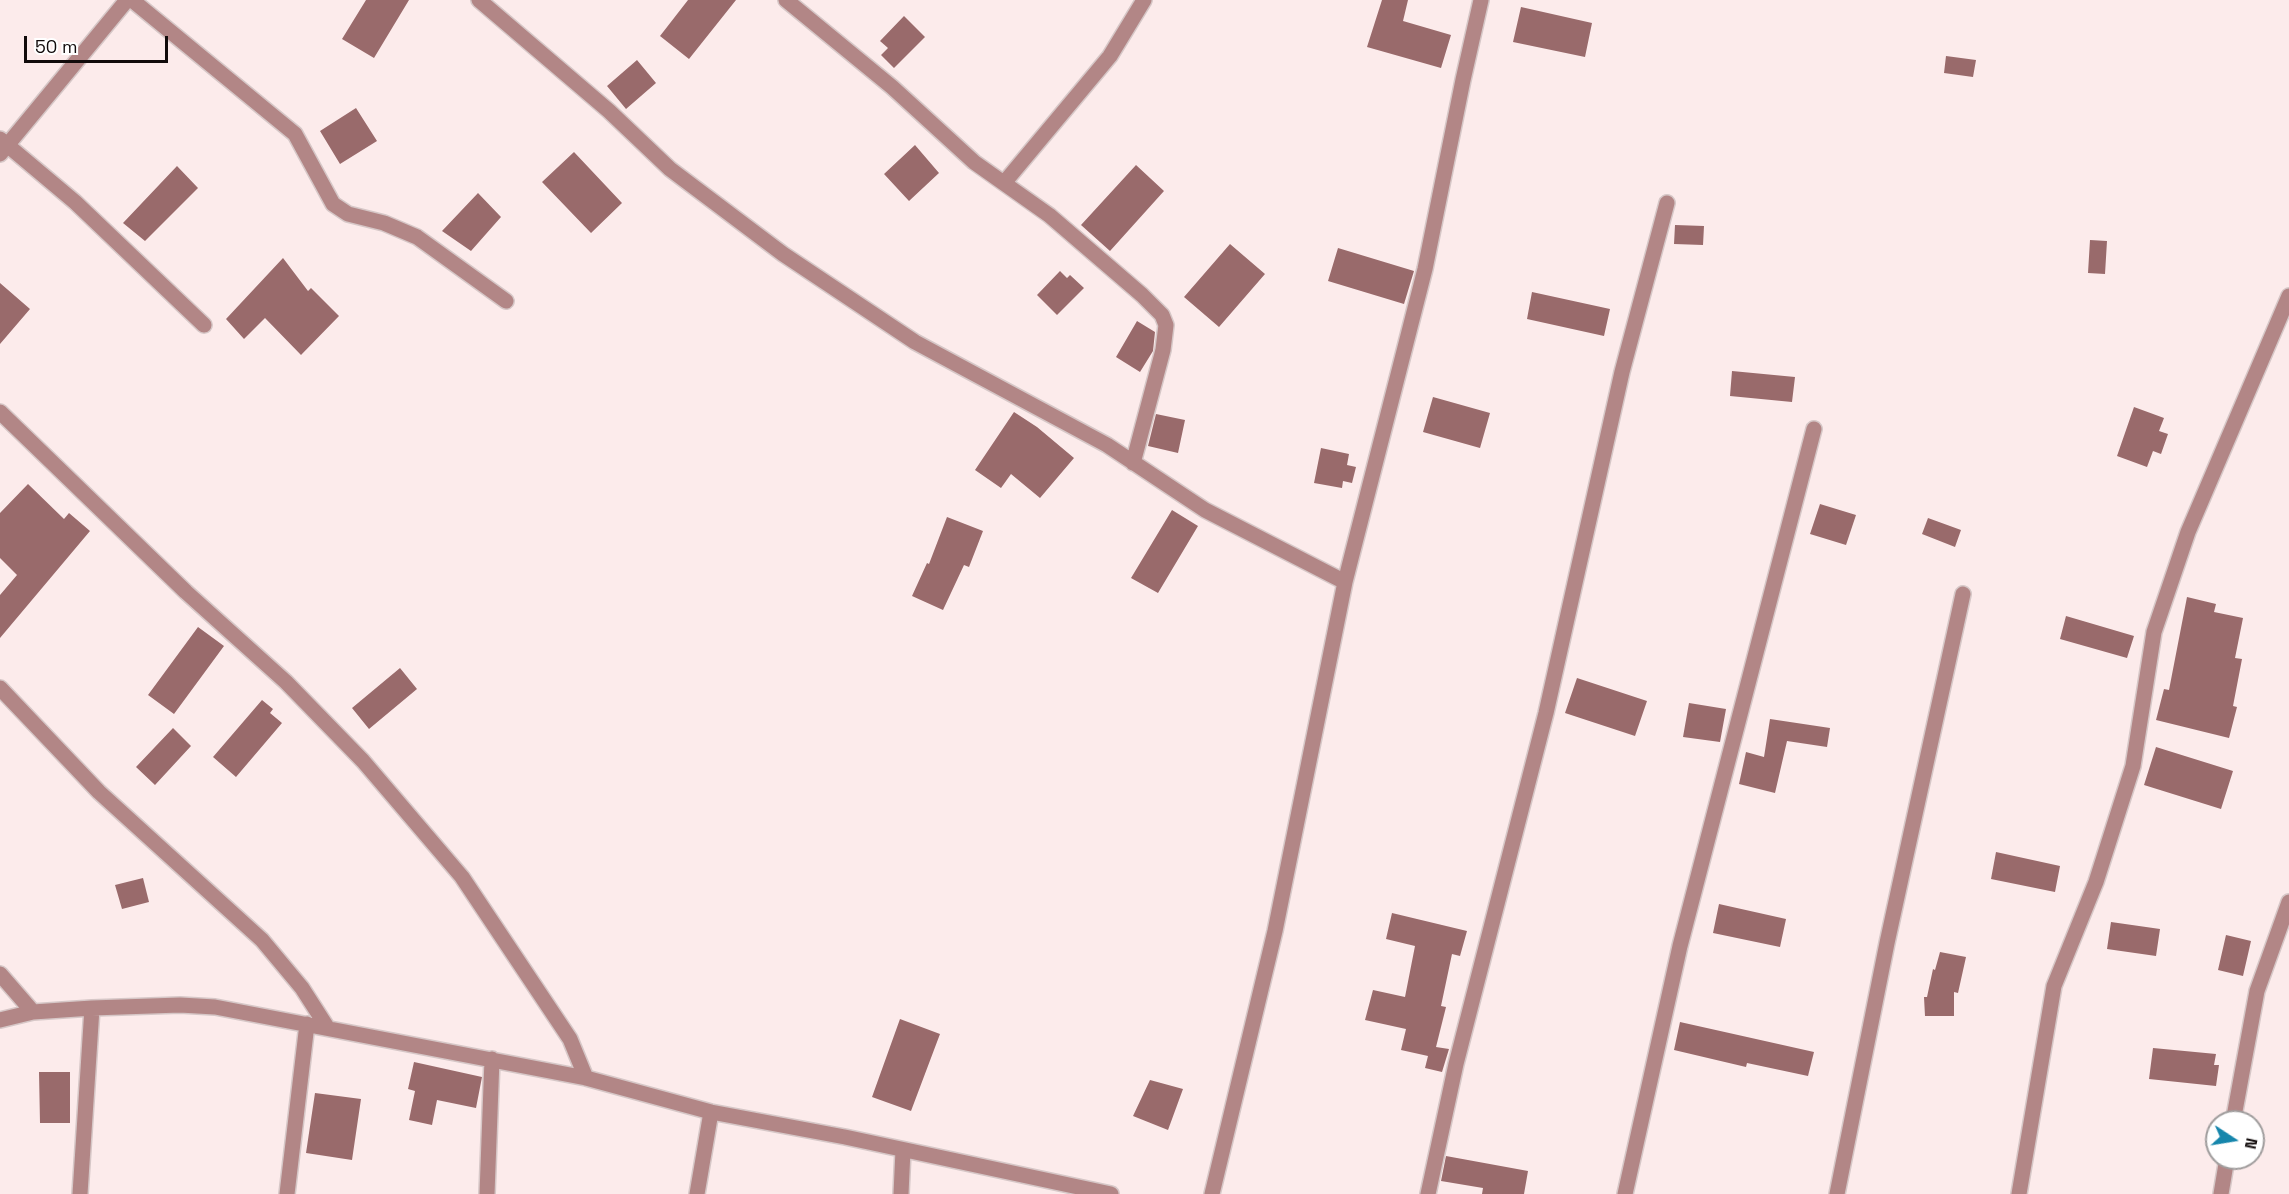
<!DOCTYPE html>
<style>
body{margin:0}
#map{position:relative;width:2289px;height:1194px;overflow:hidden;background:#fcebeb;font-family:"Space Grotesk",sans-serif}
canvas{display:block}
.north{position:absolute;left:2205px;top:1110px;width:60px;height:60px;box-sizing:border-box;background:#fff;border:2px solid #a09d9d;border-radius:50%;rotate:102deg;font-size:16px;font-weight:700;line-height:24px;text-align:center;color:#110b0b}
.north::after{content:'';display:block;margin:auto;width:21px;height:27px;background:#1686ac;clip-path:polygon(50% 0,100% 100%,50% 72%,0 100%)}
.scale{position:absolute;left:24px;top:36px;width:144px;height:27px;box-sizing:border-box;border:3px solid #110b0b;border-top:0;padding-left:8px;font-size:18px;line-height:21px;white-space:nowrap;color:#110b0b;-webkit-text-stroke:4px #fff;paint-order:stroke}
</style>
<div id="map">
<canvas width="2289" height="1194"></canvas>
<div class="north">N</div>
<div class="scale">50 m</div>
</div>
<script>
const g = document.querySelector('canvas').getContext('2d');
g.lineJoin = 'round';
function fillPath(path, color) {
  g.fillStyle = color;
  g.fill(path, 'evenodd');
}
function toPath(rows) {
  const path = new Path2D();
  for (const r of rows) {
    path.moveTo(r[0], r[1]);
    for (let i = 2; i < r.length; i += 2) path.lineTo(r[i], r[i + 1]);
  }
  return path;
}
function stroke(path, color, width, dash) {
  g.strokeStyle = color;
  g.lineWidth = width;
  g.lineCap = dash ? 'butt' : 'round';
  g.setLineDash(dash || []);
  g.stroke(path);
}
const building = toPath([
 [366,0,409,0,374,58,342,39],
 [688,0,736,0,689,59,660,36],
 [1382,0,1408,0,1403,21,1451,35,1441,68,1367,47],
 [1521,7,1592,23,1585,57,1513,42],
 [904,16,925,37,894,68,881,55,888,48,880,41],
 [1946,56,1976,60,1973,77,1944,73],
 [637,60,656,83,626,109,607,86],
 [356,108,377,141,340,164,320,131],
 [915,145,939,173,909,201,884,174],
 [574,152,622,203,591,233,542,182],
 [1136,165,1164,191,1110,251,1081,225],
 [177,166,198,188,145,241,123,223],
 [478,193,501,217,471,251,442,231],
 [1675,225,1704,226,1703,245,1674,244],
 [2090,240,2107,241,2105,274,2088,273],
 [1230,244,1265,274,1219,327,1184,297],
 [1338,248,1414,271,1404,304,1328,281],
 [283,258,308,291,311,288,339,316,301,355,265,318,244,339,226,319],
 [1060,271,1067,278,1070,275,1084,288,1057,315,1037,295],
 [0,283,30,309,0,344],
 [1532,292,1610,309,1604,336,1527,319],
 [1137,321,1155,332,1153,351,1140,372,1116,357],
 [1732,371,1795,377,1792,402,1730,396],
 [1433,397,1490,413,1480,448,1423,432],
 [2134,407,2164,418,2159,431,2168,434,2161,454,2153,451,2147,467,2117,456],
 [1014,412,1037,427,1074,458,1040,498,1011,474,1001,488,975,470],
 [1156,414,1185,420,1178,453,1148,446],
 [1321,448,1349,454,1347,465,1356,467,1352,483,1343,481,1342,488,1314,483],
 [28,484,64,519,69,513,90,531,0,638,0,595,17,575,0,558,0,513],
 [1820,504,1856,515,1846,545,1810,534],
 [1172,510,1198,526,1158,593,1131,578],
 [947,517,983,531,969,567,964,565,943,610,912,596,927,563,929,564],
 [1928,518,1961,530,1955,547,1922,534],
 [2187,597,2216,604,2214,612,2243,618,2235,658,2242,659,2233,706,2237,707,2229,738,2156,720,2164,689,2169,690],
 [2066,616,2134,636,2127,658,2060,639],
 [198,627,224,646,174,714,148,695],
 [400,668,417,689,369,729,352,708],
 [1577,678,1647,701,1635,736,1565,713],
 [262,700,273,709,270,713,282,723,236,777,213,757],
 [1689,703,1726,709,1720,742,1683,737],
 [1770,719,1830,728,1827,747,1787,741,1775,793,1739,784,1746,752,1764,757],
 [173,728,191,746,155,785,136,767],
 [2156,747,2233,771,2221,809,2144,785],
 [1996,852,2060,866,2055,892,1991,879],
 [143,878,149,902,122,909,115,885],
 [1719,904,1786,919,1780,947,1713,933],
 [1392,913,1467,931,1460,956,1452,954,1441,1006,1446,1007,1436,1047,1449,1049,1442,1072,1425,1068,1428,1056,1401,1050,1406,1029,1365,1020,1373,990,1405,997,1415,946,1386,939],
 [2111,922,2160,929,2156,956,2107,949],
 [2226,935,2251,941,2243,976,2218,970],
 [1940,952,1966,957,1958,993,1954,992,1954,1016,1925,1016,1924,997,1927,997,1933,969,1935,970],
 [900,1019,940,1034,911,1111,872,1097],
 [1680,1022,1814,1052,1808,1076,1747,1063,1746,1067,1674,1050],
 [2153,1048,2216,1054,2214,1065,2219,1065,2216,1086,2149,1079],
 [414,1062,482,1077,476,1108,437,1100,432,1125,409,1120,415,1091,408,1089],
 [39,1072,70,1072,70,1123,40,1123],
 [1150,1080,1183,1089,1168,1130,1133,1116],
 [315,1093,361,1099,352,1160,306,1153],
 [1446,1156,1528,1171,1524,1194,1482,1194,1483,1188,1441,1181]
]);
const street = toPath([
 [132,0,295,134,333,204,348,214,384,223,417,237,506,301],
 [479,0,609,111,670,169,783,254,915,342,1107,445,1205,510,1345,582],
 [786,0,892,87,974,162,1049,215,1142,295,1162,315,1166,325,1163,350,1133,463],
 [0,139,75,202,204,325],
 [0,154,127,0],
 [1004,183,1110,56,1144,0],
 [0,412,186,592,286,682,363,761,462,877,570,1039,586,1078],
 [0,688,99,792,262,940,302,988,327,1027],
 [0,974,33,1012],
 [0,1020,33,1012,92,1008,180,1005,215,1007,586,1078,711,1112,845,1137,1111,1194],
 [2233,1122,2257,991,2289,902],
 [80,1194,92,1008],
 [287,1194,307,1024],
 [487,1194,492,1059],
 [697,1194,711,1112],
 [901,1194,903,1150],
 [1212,1194,1275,931,1345,582,1425,269,1463,80,1481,0],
 [1428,1194,1456,1064,1546,713,1622,372,1667,203],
 [1625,1194,1680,946,1814,429],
 [1837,1194,1887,943,1963,594],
 [2019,1194,2054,986,2096,882,2133,766,2154,632,2188,532,2289,296],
 [2221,1194,2227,1158]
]);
fillPath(building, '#996a6b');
stroke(street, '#d6c7c7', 18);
stroke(street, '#b28686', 15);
</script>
